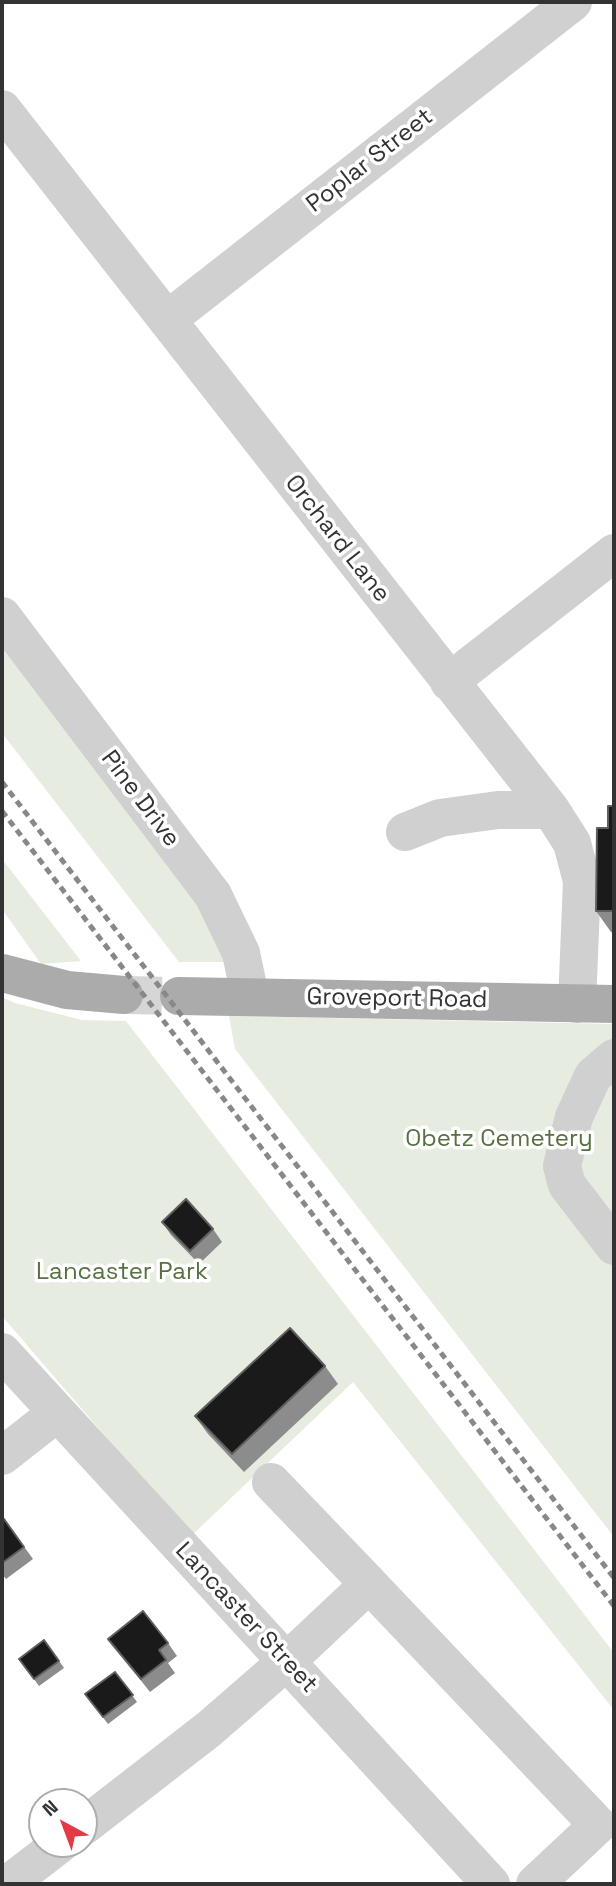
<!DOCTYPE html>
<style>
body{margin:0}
#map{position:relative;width:616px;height:1886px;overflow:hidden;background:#fff;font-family:"Space Grotesk",sans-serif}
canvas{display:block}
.frame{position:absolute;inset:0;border:4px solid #333;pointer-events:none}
.north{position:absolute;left:28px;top:1788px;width:70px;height:70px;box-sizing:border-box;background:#fff;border:2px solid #adadad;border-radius:50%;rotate:319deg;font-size:19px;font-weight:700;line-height:28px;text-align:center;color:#333}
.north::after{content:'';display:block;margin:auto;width:24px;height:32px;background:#e63946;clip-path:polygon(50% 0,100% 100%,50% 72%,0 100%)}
</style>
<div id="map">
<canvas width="616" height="1886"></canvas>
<div class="frame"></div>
<div class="north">N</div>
</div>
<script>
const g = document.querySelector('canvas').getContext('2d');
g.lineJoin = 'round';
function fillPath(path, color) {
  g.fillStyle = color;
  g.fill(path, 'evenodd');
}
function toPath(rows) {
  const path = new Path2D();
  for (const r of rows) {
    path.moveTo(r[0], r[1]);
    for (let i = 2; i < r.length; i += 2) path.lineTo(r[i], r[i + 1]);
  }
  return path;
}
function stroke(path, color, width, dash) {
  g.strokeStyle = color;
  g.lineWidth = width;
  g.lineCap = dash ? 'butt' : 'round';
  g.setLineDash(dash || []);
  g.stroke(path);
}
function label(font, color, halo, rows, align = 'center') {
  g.font = font + ' "Space Grotesk",sans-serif';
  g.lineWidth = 7;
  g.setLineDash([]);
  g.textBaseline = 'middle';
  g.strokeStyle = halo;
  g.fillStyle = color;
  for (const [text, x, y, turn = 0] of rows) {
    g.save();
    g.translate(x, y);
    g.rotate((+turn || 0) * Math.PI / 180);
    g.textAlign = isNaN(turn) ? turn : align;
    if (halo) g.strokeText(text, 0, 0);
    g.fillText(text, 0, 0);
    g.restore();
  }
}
const green = toPath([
 [2,640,202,902,226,962,179,962,2,733],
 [2,859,81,961,41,964,2,909],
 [2,997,15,1003,82,1020,126,1021,614,1653,614,1710,353,1382,191,1536,2,1316],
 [229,1016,614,1024,614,1537,235,1049]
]);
const majorTunnel = toPath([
 [124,995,179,996]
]);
const minor = toPath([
 [2,109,551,810,572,843,582,881,577,1004],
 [167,320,573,2],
 [2,616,213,895,241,953,250,996],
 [449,682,614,553],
 [405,832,440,818,498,810,551,810],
 [614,1058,593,1076,574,1117,562,1166,567,1185,614,1246],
 [2,1352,491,1884],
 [2,1456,57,1413],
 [271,1482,369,1584],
 [84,1826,209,1729,286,1662,369,1584,598,1825,535,1884],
 [8,1884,60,1844]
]);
const major = toPath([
 [2,973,67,990,124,995],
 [179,996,614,1004]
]);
const rail = toPath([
 [2,782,614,1578],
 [2,811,614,1606]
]);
const wall = toPath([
 [614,806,614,933,611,932,596,911,608,828],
 [162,1222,213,1229,222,1242,199,1264,171,1235],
 [325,1366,338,1384,244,1472,208,1434,195,1416],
 [4,1519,33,1559,6,1579,2,1574,2,1521],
 [108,1639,168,1643,177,1656,168,1663,175,1673,150,1692],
 [44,1640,64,1668,39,1686,19,1659],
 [115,1672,137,1702,108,1724,85,1694]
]);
const building = toPath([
 [608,806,614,806,614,911,596,911,597,828,608,828,608,806],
 [186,1199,213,1229,190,1251,162,1222,186,1199],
 [290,1328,325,1366,232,1454,195,1416,290,1328],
 [4,1519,24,1547,2,1563,2,1521,4,1519],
 [143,1611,168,1643,159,1650,166,1660,141,1679,108,1639,143,1611],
 [44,1640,59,1661,34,1679,19,1659,44,1640],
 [115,1672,133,1695,103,1717,85,1694,115,1672]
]);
const streetNames = [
 ["Poplar Street",370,161,-38],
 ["Orchard Lane",337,539,52],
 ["Pine Drive",140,799,53],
 ["Groveport Road",397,999,1],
 ["Lancaster Street",246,1618,47]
];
const parkNames = [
 ["Obetz Cemetery",499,1139],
 ["Lancaster Park",122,1272]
];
fillPath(green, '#e6ecdf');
stroke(majorTunnel, '#d6d6d6', 38, [38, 19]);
stroke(minor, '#d0d0d0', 38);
stroke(major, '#ababab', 38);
stroke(rail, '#888', 5, [7, 5]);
fillPath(wall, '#8c8c8c');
fillPath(building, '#1a1a1a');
stroke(building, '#5f5f5f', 2);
label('24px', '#333', '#fff', streetNames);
label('24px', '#56703f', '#fff', parkNames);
</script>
